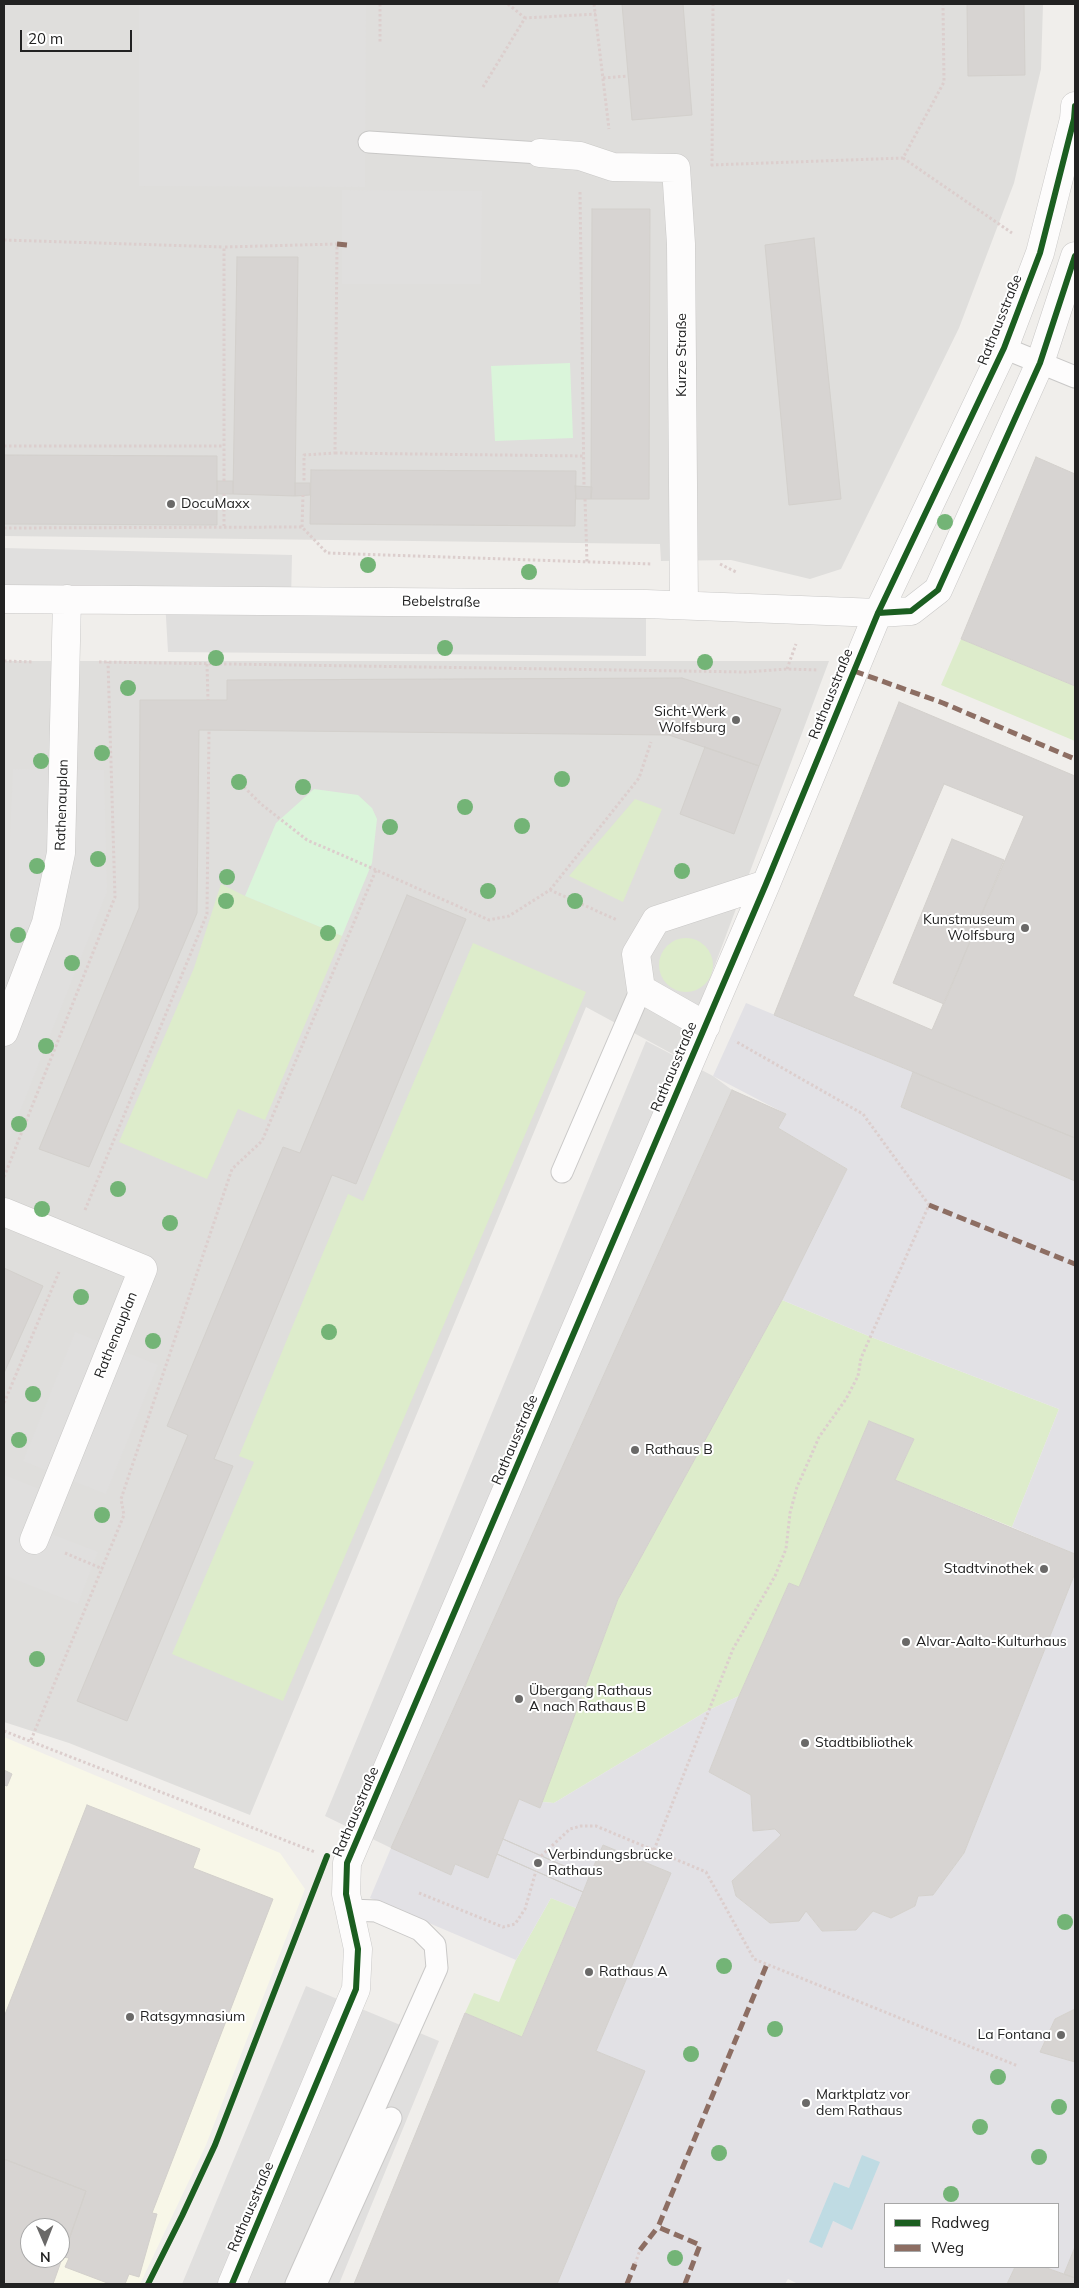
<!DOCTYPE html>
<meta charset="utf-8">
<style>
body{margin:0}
#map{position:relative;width:1079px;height:2288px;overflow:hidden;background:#f0eeeb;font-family:Mulish,sans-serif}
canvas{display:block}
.frame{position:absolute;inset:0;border:5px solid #222;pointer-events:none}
.legend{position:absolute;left:884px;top:2203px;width:175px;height:65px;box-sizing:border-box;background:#fff;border:1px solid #a7a7a7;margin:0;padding:6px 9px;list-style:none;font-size:15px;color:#222}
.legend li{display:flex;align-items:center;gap:10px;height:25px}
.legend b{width:25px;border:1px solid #a7a7a7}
.north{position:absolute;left:20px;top:2218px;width:50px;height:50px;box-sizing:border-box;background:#fff;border:1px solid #a7a7a7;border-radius:50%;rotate:179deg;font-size:14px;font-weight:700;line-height:20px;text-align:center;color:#222}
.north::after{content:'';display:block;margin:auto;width:18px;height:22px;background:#6a6968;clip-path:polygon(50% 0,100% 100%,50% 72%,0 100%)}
.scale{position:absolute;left:20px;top:30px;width:112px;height:22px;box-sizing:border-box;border:2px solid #222;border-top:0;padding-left:6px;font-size:15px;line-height:18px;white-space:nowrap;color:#222;-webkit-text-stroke:4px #fff;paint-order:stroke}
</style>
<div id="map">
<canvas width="1079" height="2288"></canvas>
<div class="frame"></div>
<ul class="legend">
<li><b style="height:6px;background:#1b5e20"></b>Radweg</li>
<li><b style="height:6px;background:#8d6e63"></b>Weg</li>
</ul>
<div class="north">N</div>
<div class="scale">20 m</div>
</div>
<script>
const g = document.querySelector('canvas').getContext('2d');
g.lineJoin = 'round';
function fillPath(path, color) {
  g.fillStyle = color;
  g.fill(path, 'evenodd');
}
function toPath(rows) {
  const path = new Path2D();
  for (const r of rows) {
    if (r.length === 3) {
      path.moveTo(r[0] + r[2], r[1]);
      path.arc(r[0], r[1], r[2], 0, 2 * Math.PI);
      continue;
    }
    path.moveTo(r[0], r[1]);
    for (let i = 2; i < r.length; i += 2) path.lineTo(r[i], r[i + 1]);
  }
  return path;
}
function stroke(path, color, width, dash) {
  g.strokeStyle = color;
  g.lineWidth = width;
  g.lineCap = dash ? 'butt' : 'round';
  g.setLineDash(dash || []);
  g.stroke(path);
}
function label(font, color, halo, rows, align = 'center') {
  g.font = font + ' Mulish,sans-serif';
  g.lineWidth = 4;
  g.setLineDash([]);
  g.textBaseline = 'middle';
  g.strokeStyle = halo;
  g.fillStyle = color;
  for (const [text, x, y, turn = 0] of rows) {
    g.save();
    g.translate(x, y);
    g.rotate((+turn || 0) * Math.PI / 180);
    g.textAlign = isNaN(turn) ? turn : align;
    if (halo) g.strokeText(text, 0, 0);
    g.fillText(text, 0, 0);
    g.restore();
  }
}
const residential = toPath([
 [4,4,1043,4,1041,69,1014,183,959,328,841,569,810,579,731,560,661,561,660,544,4,536],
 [4,661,829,661,680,1058,586,1007,250,1815,69,1743,4,1722]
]);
const education = toPath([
 [4,1737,280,1853,305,1889,206,2145,140,2284,4,2284],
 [30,2228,60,2228,60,2258,30,2258]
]);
const grass = toPath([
 [961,639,1075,686,1075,741,941,685],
 [635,799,662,809,623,902,569,876],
 [221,884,245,896,342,936,265,1120,238,1109,207,1179,119,1142,194,968],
 [686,965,27],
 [473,943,586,992,283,1701,172,1654,254,1462,239,1456,314,1274,348,1194,363,1201],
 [782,1300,871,1337,1059,1409,1012,1527,895,1480,914,1439,869,1421,799,1587,789,1583,739,1696,707,1711,554,1803,542,1802,618,1599],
 [551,1898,576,1908,522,2037,465,2013,474,1993,499,2002,516,1960]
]);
const park = toPath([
 [570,363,573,438,495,441,491,366],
 [314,789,358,795,372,808,377,819,372,863,342,936,245,896,276,823]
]);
const parking = toPath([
 [139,4,366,4,365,187,139,186],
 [342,190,482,191,481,284,342,284],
 [4,548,292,555,291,600,646,604,646,656,168,652,165,600,4,599],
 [13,769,104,770,107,892,4,1152,4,914,7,906],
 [646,1041,713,1076,732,1090,391,1848,325,1816],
 [75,1332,158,1365,106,1494,23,1461],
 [4,1475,39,1489,25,1524,98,1552,78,1604,4,1575],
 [306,1986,439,2041,339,2284,182,2284]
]);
const plaza = toPath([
 [746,1003,913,1072,901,1107,1075,1181,1075,1554,1012,1527,1059,1409,871,1337,782,1300,847,1169,778,1128,786,1114,713,1076],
 [1075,1573,1075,2009,1055,2019,1040,2051,1075,2062,1075,2247,1064,2274,1044,2267,1058,2267,1058,2204,885,2204,885,2267,1015,2267,1007,2284,798,2284,788,2279,785,2284,557,2284,644,2071,596,2051,671,1873,603,1845,576,1908,551,1898,516,1960,370,1898,391,1848,451,1875,455,1864,488,1878,519,1799,540,1808,542,1802,554,1803,707,1711,739,1696,709,1772,751,1795,753,1830,775,1829,781,1835,732,1881,736,1896,770,1923,806,1911,822,1931,856,1930,873,1911,891,1918,915,1906,918,1896,933,1895,964,1853],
 [834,2182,849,2188,852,2229,833,2221]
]);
const water = toPath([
 [862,2155,880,2162,852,2230,833,2221,822,2248,809,2242,834,2182,849,2188]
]);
const building = toPath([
 [622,4,683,4,692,115,632,120,622,4],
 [967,4,1024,4,1025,75,968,76,967,4],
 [592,209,650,209,649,499,591,499,592,209],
 [814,238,841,499,789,505,765,245,814,238],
 [237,257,298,257,295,496,233,494,237,257],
 [4,455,217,456,217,525,4,524,4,455],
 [1036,457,1075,474,1075,686,961,639,1036,457],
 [311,470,576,471,575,526,310,524,311,470],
 [217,481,233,481,233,494,217,494,217,481],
 [295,483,310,483,310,495,295,496,295,483],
 [575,486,592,487,591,499,576,499,575,486],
 [682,678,781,709,759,766,669,735,199,730,197,913,89,1167,39,1149,139,908,140,700,227,700,227,680,682,678],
 [899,702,1075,776,1075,1138,774,1015,899,702],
 [944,784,1024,816,932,1030,853,996,944,784],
 [705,747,759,766,734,834,680,814,705,747],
 [952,839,1004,860,944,1004,893,983,952,839],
 [407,895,466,919,356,1184,332,1175,214,1459,233,1466,127,1721,77,1701,188,1435,167,1426,283,1147,300,1153,407,895],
 [913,1072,1075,1138,1075,1181,901,1107,913,1072],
 [732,1090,786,1114,778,1128,847,1169,782,1300,618,1599,540,1808,519,1799,503,1839,589,1877,603,1845,671,1873,596,2051,645,2071,557,2284,354,2284,465,2013,522,2037,583,1892,497,1854,488,1878,455,1864,451,1875,391,1848,732,1090],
 [4,1268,43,1286,4,1373,4,1268],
 [869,1421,914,1439,895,1480,1075,1554,1075,1573,964,1853,933,1895,918,1896,915,1906,891,1918,873,1911,856,1930,822,1931,806,1911,799,1921,770,1923,736,1896,732,1881,781,1835,775,1829,753,1831,751,1795,709,1772,739,1696,789,1583,799,1587,869,1421],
 [4,1770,12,1774,7,1786,4,1785,4,1770],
 [87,1805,200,1849,193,1868,273,1899,152,2213,157,2214,139,2277,129,2274,125,2284,110,2284,65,2267,69,2258,63,2257,86,2191,4,2159,4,2017,87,1805],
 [503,1839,589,1877,583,1892,497,1854,503,1839],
 [1075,2009,1075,2062,1040,2052,1055,2019,1075,2009],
 [4,2159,86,2191,53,2284,4,2284,4,2159],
 [30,2228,60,2228,60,2258,30,2258,30,2228],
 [1075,2247,1075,2278,1064,2274,1075,2247],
 [1015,2267,1044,2267,1075,2278,1075,2284,1007,2284,1015,2267]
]);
const path = toPath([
 [380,4,380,42],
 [508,4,525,18],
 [594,4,609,129],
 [603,78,628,76],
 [483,87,525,18,596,14],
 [903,158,1012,233],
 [711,165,903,158,944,82,943,4],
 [712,166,713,4],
 [580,192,584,486],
 [4,240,224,247],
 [4,446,223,446],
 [335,453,583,456],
 [224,481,224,247,337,244,335,453,304,455,304,483],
 [224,494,224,526],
 [585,499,587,562],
 [302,527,303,495],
 [4,528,302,527,327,553,652,564],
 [720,564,736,572],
 [4,661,33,662],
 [99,662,747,672,787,669,818,670],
 [207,664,208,700],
 [787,669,796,644],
 [244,787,261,804,307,840,376,870],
 [550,890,639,778,651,742],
 [4,1177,115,897,108,662],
 [85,1210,207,914,209,730],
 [4,1403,59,1272],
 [65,1553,103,1569],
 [4,1731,315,1852],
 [31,1740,124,1515,121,1499,232,1169,262,1141,376,870,489,920,509,916,550,890,617,920],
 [654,1850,733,1649,775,1576,786,1549,790,1513,797,1487,810,1458,819,1437,846,1399,858,1376,861,1358,929,1205,863,1114,735,1041],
 [541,1856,570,1829,581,1826,596,1826,706,1872,754,1959,1018,2066],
 [419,1893,503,1927,515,1924,525,1909,536,1871],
 [635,2264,640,2250],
 [148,2284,182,2216,215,2145,311,1896]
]);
const service = toPath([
 [369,142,540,153],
 [1004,348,1075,377],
 [562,1172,641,989],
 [296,2284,437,1968,435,1945,420,1930,376,1911,350,1910],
 [316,2284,391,2118]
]);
const minor = toPath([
 [540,153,580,156,613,167,676,168,681,244,684,605],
 [4,599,646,604,878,613,911,611,938,590,1040,363,1075,256],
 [706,1026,641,989,636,954,656,920,766,884],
 [4,1032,46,923,61,853,67,599],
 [4,1212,143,1269,34,1540],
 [232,2284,356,1989,358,1949,346,1894,347,1863,766,884,878,613,1004,348,1040,253,1074,119,1075,106]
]);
const quiet = toPath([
 [337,244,347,245],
 [854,671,943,703,1075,759],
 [929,1205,1075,1264],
 [640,2250,658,2227],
 [627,2284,635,2264],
 [685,2284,700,2245,658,2227,767,1964]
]);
const cycleway = toPath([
 [878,613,911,611,938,590,1040,363,1075,256],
 [148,2284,182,2216,215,2145,327,1856],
 [232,2284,356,1989,358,1949,346,1894,347,1863,766,884,878,613,1004,348,1040,253,1074,119,1075,106]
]);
const trees = [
 [945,522],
 [368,565],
 [529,572],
 [445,648],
 [216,658],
 [705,662],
 [128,688],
 [102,753],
 [41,761],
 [562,779],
 [239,782],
 [303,787],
 [465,807],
 [522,826],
 [390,827],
 [98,859],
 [37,866],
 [682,871],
 [227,877],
 [488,891],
 [226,901],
 [575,901],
 [328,933],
 [18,935],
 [72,963],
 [46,1046],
 [19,1124],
 [118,1189],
 [42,1209],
 [170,1223],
 [81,1297],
 [329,1332],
 [153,1341],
 [33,1394],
 [19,1440],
 [102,1515],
 [37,1659],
 [1065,1922],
 [724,1966],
 [775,2029],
 [691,2054],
 [998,2077],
 [1059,2107],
 [980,2127],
 [719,2153],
 [1039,2157],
 [951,2194],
 [675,2258]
];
const markers = [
 [171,504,5,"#6a6968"],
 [736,720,5,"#6a6968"],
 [1025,928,5,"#6a6968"],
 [635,1450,5,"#6a6968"],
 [1044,1569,5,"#6a6968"],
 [906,1642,5,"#6a6968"],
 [519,1699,5,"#6a6968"],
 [805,1743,5,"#6a6968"],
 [538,1863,5,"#6a6968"],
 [589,1972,5,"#6a6968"],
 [130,2017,5,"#6a6968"],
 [1061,2035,5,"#6a6968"],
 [806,2103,5,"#6a6968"]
];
const streetNames = [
 ["Rathausstraße",1000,320,-68],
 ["Kurze Straße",682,355,-90],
 ["Bebelstraße",441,602,1],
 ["Rathausstraße",831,694,-68],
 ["Rathenauplan",62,805,-88],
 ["Rathausstraße",674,1067,-67],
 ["Rathenauplan",116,1335,-68],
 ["Rathausstraße",515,1440,-67],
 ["Rathausstraße",356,1812,-67],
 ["Rathausstraße",251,2207,-67]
];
const poiNames = [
 ["DocuMaxx",181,504],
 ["Sicht-Werk",726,712,"right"],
 ["Wolfsburg",726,728,"right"],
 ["Kunstmuseum",1015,920,"right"],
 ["Wolfsburg",1015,936,"right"],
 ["Rathaus B",645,1450],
 ["Stadtvinothek",1034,1569,"right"],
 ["Alvar-Aalto-Kulturhaus",916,1642],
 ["Übergang Rathaus",529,1691],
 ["A nach Rathaus B",529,1707],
 ["Stadtbibliothek",815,1743],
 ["Verbindungsbrücke",548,1855],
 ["Rathaus",548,1871],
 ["Rathaus A",599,1972],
 ["Ratsgymnasium",140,2017],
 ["La Fontana",1051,2035,"right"],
 ["Marktplatz vor",816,2095],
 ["dem Rathaus",816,2111]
];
fillPath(residential, '#dfdedc');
fillPath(education, '#f8f7e8');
fillPath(grass, '#ddeccb');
fillPath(park, '#daf5da');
fillPath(parking, '#e0dfde');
fillPath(plaza, '#e2e1e5');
fillPath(water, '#bfdbe3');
fillPath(building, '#d7d4d2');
stroke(building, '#d3d0cc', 1);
stroke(service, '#c9c8c7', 23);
stroke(minor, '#c9c8c7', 29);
stroke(path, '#dccecd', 3, [2.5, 2.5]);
stroke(service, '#fdfcfc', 21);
stroke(minor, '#fdfcfc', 28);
stroke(quiet, '#8d6e63', 5, [10, 5]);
stroke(cycleway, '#1b5e20', 6);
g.fillStyle = '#73b476';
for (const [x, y] of trees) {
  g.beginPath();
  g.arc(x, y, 8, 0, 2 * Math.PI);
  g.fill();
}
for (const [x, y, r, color] of markers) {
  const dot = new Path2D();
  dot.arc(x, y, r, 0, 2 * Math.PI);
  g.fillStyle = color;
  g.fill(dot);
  stroke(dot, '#fff', 2);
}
label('14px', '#222', '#fff', streetNames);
label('14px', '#222', '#fff', poiNames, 'left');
</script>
